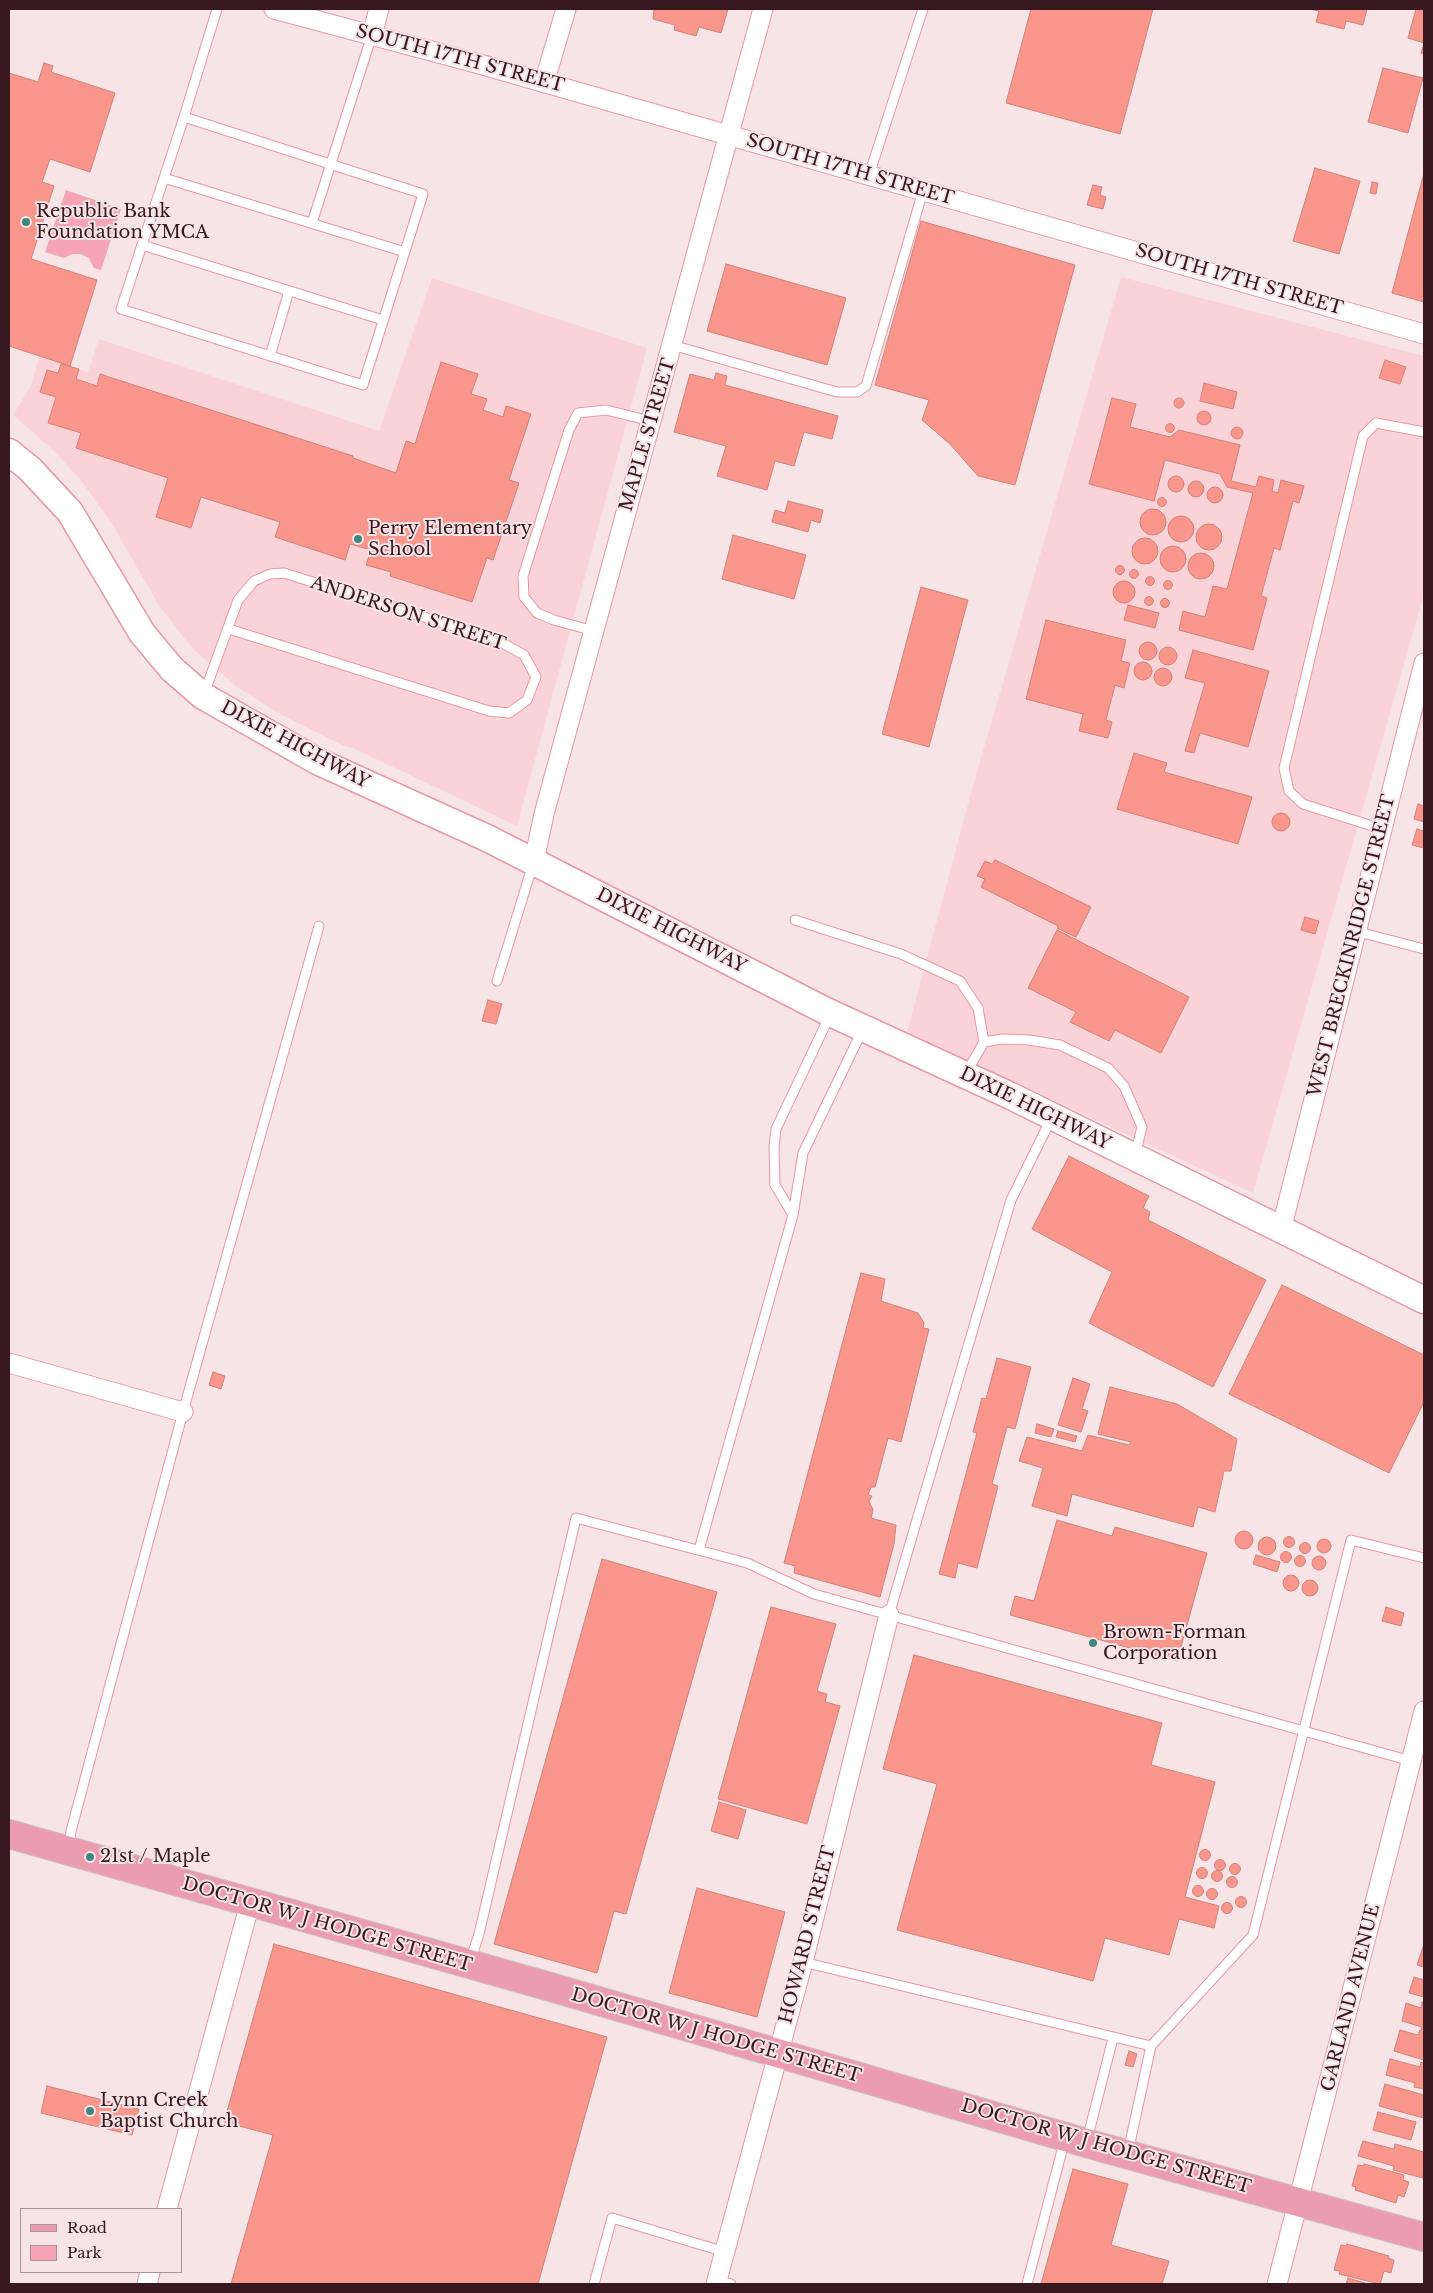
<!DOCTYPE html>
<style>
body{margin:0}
#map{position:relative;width:1433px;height:2293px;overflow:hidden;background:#f6e4e7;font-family:"Libre Baskerville",serif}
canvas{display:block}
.frame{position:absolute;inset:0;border:10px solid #381820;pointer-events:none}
.legend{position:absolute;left:20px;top:2208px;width:162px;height:65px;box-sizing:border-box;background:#f6e4e7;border:1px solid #aa9297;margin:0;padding:6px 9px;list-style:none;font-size:15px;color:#381820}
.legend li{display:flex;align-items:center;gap:10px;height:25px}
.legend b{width:25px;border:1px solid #aa9297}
</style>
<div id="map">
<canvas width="1433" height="2293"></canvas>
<div class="frame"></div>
<ul class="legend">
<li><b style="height:6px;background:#eb9cb1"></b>Road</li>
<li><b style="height:14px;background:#f5a4b4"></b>Park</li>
</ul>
</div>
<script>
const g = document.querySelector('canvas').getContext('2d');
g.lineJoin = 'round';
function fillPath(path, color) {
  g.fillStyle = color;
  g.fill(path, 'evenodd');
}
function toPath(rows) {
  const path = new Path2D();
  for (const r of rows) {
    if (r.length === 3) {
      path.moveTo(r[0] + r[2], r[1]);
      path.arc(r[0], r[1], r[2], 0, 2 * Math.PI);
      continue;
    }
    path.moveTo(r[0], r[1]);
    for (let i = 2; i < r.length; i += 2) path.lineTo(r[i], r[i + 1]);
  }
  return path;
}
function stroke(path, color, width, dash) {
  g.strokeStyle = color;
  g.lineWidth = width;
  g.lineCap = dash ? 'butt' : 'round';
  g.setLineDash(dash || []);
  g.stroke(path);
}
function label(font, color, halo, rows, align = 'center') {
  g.font = font + ' "Libre Baskerville",serif';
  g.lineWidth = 4;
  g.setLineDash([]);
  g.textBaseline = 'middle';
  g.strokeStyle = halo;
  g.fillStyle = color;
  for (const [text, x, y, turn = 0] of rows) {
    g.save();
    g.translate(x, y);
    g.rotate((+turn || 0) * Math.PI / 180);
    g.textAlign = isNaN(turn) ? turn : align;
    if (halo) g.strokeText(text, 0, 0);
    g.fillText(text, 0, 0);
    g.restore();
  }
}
const built = toPath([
 [1121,277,1424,356,1424,594,1253,1193,907,1032,974,782],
 [432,278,647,348,517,826,353,748,344,746,278,713,237,687,192,648,158,604,112,524,80,479,52,449,13,415,31,386,39,357,88,372,99,339,379,431]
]);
const green = toPath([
 [66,190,121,209,101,270,94,268,89,258,81,254,72,254,64,258,45,252]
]);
const building = toPath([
 [654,9,728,9,721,33,699,27,696,36,674,30,675,25,653,19,654,9],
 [1031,9,1153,9,1120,134,1006,103,1031,9],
 [1309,9,1367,9,1363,25,1346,21,1344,29,1316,22,1319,11,1309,9],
 [1416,9,1424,9,1424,54,1421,53,1424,43,1408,38,1416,9],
 [44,63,53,66,51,72,115,93,90,172,50,159,42,182,54,186,31,259,97,280,70,366,9,346,9,73,38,82,44,63],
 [1383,68,1423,78,1408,133,1368,122,1383,68],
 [1315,168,1360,181,1339,254,1293,241,1315,168],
 [1424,173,1424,302,1392,293,1424,173],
 [1372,182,1378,183,1376,194,1370,193,1372,182],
 [1093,185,1102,187,1100,195,1106,197,1103,209,1087,205,1093,185],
 [921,221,1075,265,1015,485,978,476,950,444,922,420,929,400,875,385,921,221],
 [726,264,846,298,827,365,707,331,726,264],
 [1385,360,1406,367,1400,384,1379,378,1385,360],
 [441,362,478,374,471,394,487,399,483,410,503,417,506,406,531,414,509,480,519,483,493,560,487,558,472,602,390,576,391,572,366,565,371,550,350,544,345,560,275,537,280,522,201,497,191,528,156,517,168,478,76,448,81,433,48,423,56,397,40,392,47,370,58,373,61,364,79,369,76,379,97,386,100,374,353,456,353,458,396,473,406,441,415,444,441,362],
 [716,373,727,376,725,385,838,416,832,439,804,432,794,466,775,461,767,490,717,476,726,446,674,432,690,374,714,380,716,373],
 [1204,383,1237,392,1233,409,1200,401,1204,383],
 [1112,398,1136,404,1130,427,1170,437,1179,430,1240,445,1231,481,1256,487,1259,476,1274,480,1272,491,1278,493,1281,480,1304,486,1299,503,1293,501,1280,550,1274,548,1261,596,1267,598,1253,650,1179,630,1183,611,1205,617,1213,586,1227,589,1253,493,1227,487,1220,474,1165,460,1154,501,1089,484,1112,398],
 [1179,403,5],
 [1204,418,7],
 [1170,428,4.5],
 [1237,433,6],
 [1176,484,8],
 [1196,489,8],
 [1215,495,8],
 [1162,502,4.5],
 [788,501,823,510,820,523,811,520,808,532,772,522,775,510,785,513,788,501],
 [1153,522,13],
 [1181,529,13],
 [1209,537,13],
 [733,535,806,555,794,599,722,579,733,535],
 [1145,551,13],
 [1173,559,13],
 [1201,566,13],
 [1120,570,4.5],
 [1134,574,4.5],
 [1150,581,4.5],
 [1168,585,4.5],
 [1124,592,11],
 [921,587,968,600,929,747,882,734,921,587],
 [1149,601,4.5],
 [1165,603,4.5],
 [1128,605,1159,613,1155,628,1124,620,1128,605],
 [1046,620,1126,640,1121,661,1130,663,1124,688,1115,685,1106,720,1112,722,1108,738,1079,731,1083,714,1026,699,1046,620],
 [1148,651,9],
 [1168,656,9],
 [1193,650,1269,671,1248,747,1200,733,1194,753,1185,751,1205,683,1185,678,1193,650],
 [1143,671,9],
 [1163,677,9],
 [1134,753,1167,763,1164,772,1252,797,1238,844,1117,809,1134,753],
 [1418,804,1424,806,1424,822,1414,819,1418,804],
 [1281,822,9],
 [1417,829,1424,831,1424,848,1412,845,1417,829],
 [995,860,1091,907,1076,937,1057,928,1058,926,981,887,985,879,977,876,985,861,992,864,995,860],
 [1305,917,1319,921,1315,934,1301,930,1305,917],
 [1057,930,1189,997,1161,1053,1115,1030,1109,1041,1070,1022,1076,1012,1028,988,1057,930],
 [488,1000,502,1004,496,1024,482,1021,488,1000],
 [1069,1156,1149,1196,1143,1208,1150,1212,1148,1220,1266,1280,1213,1387,1089,1323,1112,1272,1032,1229,1069,1156],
 [861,1273,885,1279,881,1301,918,1313,924,1323,923,1328,929,1329,901,1442,888,1438,875,1487,871,1487,868,1495,872,1496,869,1501,873,1510,871,1518,896,1525,894,1544,880,1597,794,1573,795,1566,784,1563,861,1273],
 [1282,1285,1424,1355,1424,1402,1389,1473,1229,1394,1282,1285],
 [997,1358,1031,1367,1015,1429,1007,1427,992,1484,998,1486,977,1568,958,1563,955,1578,939,1574,977,1433,973,1432,982,1398,986,1399,997,1358],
 [213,1372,225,1376,221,1389,209,1385,213,1372],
 [1073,1378,1090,1384,1082,1409,1088,1411,1081,1432,1058,1425,1073,1378],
 [1110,1387,1177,1404,1237,1439,1231,1471,1224,1471,1215,1512,1198,1507,1193,1527,1072,1494,1067,1516,1032,1506,1043,1468,1019,1461,1027,1437,1082,1451,1088,1435,1129,1445,1131,1442,1098,1434,1110,1387],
 [1037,1424,1054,1429,1051,1437,1035,1433,1037,1424],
 [1058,1431,1077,1436,1075,1442,1056,1437,1058,1431],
 [1057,1520,1112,1536,1115,1527,1207,1553,1177,1661,1010,1615,1015,1596,1034,1601,1057,1520],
 [1244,1540,9],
 [1289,1542,5.5],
 [1267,1546,9],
 [1324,1546,7],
 [1305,1548,5.5],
 [1286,1557,5.5],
 [1256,1555,1280,1562,1277,1572,1253,1564,1256,1555],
 [1300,1561,5.5],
 [1319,1563,7],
 [602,1559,717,1592,626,1914,614,1911,597,1973,494,1944,602,1559],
 [1291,1583,8],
 [1310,1588,8],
 [771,1607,836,1624,817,1691,827,1694,825,1702,840,1706,807,1824,718,1799,771,1607],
 [1386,1607,1404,1613,1401,1626,1382,1621,1386,1607],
 [914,1655,1162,1723,1151,1765,1215,1782,1185,1897,1219,1906,1214,1928,1179,1919,1169,1955,1105,1938,1093,1981,897,1930,937,1784,883,1769,914,1655],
 [719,1802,746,1810,738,1839,711,1831,719,1802],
 [1205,1855,5.5],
 [1220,1865,5.5],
 [1235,1869,5.5],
 [1202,1873,5.5],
 [1217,1876,5.5],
 [1232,1882,5.5],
 [1198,1891,5.5],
 [697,1888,785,1912,757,2017,669,1993,697,1888],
 [1212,1894,5.5],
 [1241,1902,5.5],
 [1227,1908,5.5],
 [274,1944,607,2037,538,2284,231,2284,273,2135,224,2122,274,1944],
 [1424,1944,1424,1967,1417,1965,1424,1944],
 [1414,1977,1424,1980,1424,1997,1409,1993,1414,1977],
 [1422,2002,1424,2003,1424,2030,1421,2029,1422,2027,1402,2021,1406,2003,1421,2008,1422,2002],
 [1400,2030,1418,2035,1420,2030,1424,2032,1424,2060,1394,2051,1400,2030],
 [1129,2051,1137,2054,1133,2067,1125,2065,1129,2051],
 [1390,2059,1420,2067,1421,2062,1424,2063,1424,2089,1414,2087,1415,2083,1386,2075,1390,2059],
 [1385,2084,1424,2095,1424,2118,1379,2106,1385,2084],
 [47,2086,139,2109,132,2135,41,2113,47,2086],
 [1378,2112,1416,2122,1411,2140,1373,2130,1378,2112],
 [1363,2141,1394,2149,1395,2144,1424,2152,1423,2178,1393,2170,1394,2166,1358,2156,1363,2141],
 [1364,2164,1404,2175,1403,2180,1409,2182,1404,2197,1398,2195,1396,2203,1355,2190,1356,2187,1352,2186,1358,2165,1364,2166,1364,2164],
 [1073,2169,1128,2184,1111,2245,1169,2261,1162,2284,1041,2284,1073,2169],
 [1347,2244,1389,2256,1388,2258,1394,2260,1391,2273,1384,2271,1380,2284,1339,2274,1340,2271,1334,2270,1341,2245,1347,2246,1347,2244],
 [1348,2278,1368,2284,1346,2284,1348,2278]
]);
const lane = toPath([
 [184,117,423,194,363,385,121,309,184,117],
 [184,117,217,9],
 [869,175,923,9],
 [164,178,405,252],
 [312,223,372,35],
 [142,245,383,320],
 [672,345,837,392,857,392,866,386,923,191],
 [270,356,289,291],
 [594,631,554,620,537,613,524,597,523,576,569,430,578,413,606,410,651,421],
 [204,694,238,600,254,581,270,574,284,573,497,640,524,655,536,677,527,700,509,713,489,711,229,629],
 [1382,829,1303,804,1289,791,1284,768,1363,436,1376,423,1424,432],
 [795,920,901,954,960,981,978,1008,984,1042,966,1073],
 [1355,931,1424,949],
 [497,981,533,864],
 [984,1042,1002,1039,1029,1040,1060,1045,1108,1068,1124,1086,1142,1127,1135,1155],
 [793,1215,775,1185,774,1147,776,1129,830,1015],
 [699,1550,793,1215,803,1153,862,1031],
 [889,1615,1011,1200,1051,1119],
 [69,1848,71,1831,183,1412,319,926],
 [470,1962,479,1934,576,1518,747,1563,814,1594,1411,1761],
 [803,1962,1151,2046],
 [1087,2140,1113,2038],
 [1128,2152,1151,2046,1253,1935,1351,1540,1424,1558],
 [717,2280,731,2284],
 [594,2284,612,2218,725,2252],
 [1027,2284,1065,2139]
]);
const street = toPath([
 [274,9,476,63,1424,334],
 [372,35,379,9],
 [544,83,566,9],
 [534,861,544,814,763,9],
 [1281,1230,1424,663],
 [9,1363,183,1412],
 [167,2209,250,1903],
 [147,2284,150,2272],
 [716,2284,803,1962,889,1615],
 [1277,2284,1424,1711]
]);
const secondary = toPath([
 [9,452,30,469,70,512,142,633,172,669,203,696,317,761,487,838,826,1011,1011,1096,1424,1300]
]);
const primary = toPath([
 [9,1834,547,1986,1086,2143,1424,2237]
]);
const markers = [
 [26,222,5,"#418780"],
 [358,539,5,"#418780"],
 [1093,1643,5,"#418780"],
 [90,1857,5,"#418780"],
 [90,2111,5,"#418780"]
];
const streetNames = [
 ["SOUTH 17TH STREET",460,59,15],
 ["SOUTH 17TH STREET",850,170,16],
 ["SOUTH 17TH STREET",1239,280,16],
 ["MAPLE STREET",648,435,-74],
 ["ANDERSON STREET",408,614,18],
 ["DIXIE HIGHWAY",295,745,28],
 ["DIXIE HIGHWAY",671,931,27],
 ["WEST BRECKINRIDGE STREET",1352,946,-76],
 ["DIXIE HIGHWAY",1035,1109,26],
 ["DOCTOR W J HODGE STREET",327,1925,16],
 ["HOWARD STREET",808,1935,-76],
 ["GARLAND AVENUE",1351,1998,-76],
 ["DOCTOR W J HODGE STREET",716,2036,16],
 ["DOCTOR W J HODGE STREET",1106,2147,16]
];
const poiNames = [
 ["Republic Bank",36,212],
 ["Foundation YMCA",36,233],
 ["Perry Elementary",368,529],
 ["School",368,550],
 ["Brown-Forman",1103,1633],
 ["Corporation",1103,1654],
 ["21st / Maple",100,1857],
 ["Lynn Creek",100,2101],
 ["Baptist Church",100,2122]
];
fillPath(built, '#fad3d9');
fillPath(green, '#f5a4b4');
fillPath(building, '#f8968c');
stroke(building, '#d38279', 1);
stroke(lane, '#e996a7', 11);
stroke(street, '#e996a7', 21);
stroke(secondary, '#e996a7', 29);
stroke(primary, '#cbc3c5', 30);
stroke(lane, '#fff', 9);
stroke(street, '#fff', 19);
stroke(secondary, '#fff', 26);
stroke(primary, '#eb9cb1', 28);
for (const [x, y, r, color] of markers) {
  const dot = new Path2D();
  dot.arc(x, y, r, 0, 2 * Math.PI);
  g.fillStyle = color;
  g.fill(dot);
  stroke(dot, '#f6e4e7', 2);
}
label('18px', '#381820', '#f6e4e7', streetNames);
label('18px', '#381820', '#f6e4e7', poiNames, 'left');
</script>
